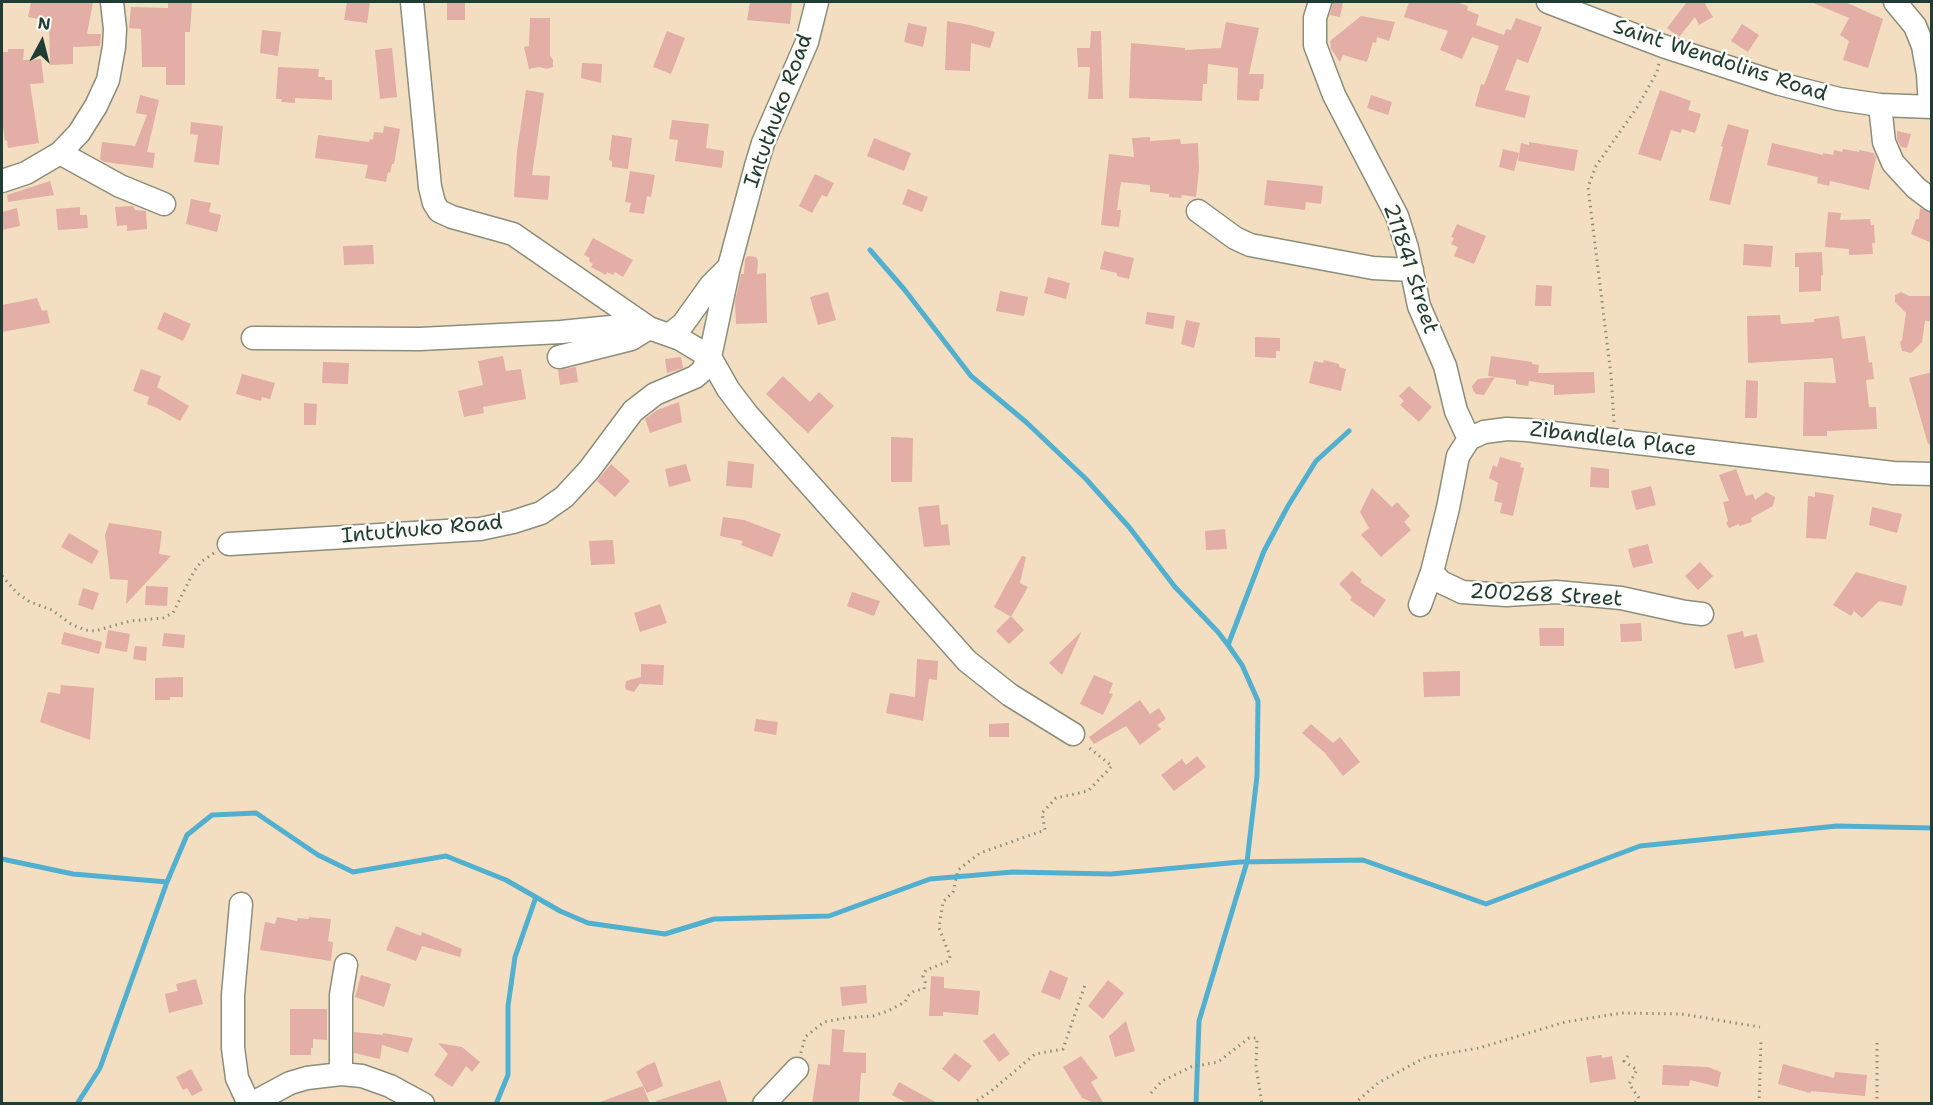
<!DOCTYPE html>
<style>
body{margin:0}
#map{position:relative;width:1933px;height:1105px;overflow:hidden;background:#f4dec1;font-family:"Shantell Sans",sans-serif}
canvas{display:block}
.frame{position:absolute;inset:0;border:3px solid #1f3d34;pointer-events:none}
.north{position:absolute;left:12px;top:12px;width:60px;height:60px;-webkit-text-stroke:4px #fdfcf7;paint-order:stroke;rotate:7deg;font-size:16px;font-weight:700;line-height:24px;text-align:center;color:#1f3d34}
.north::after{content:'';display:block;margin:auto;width:21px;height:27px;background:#1f3d34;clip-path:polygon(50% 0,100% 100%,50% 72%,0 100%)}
</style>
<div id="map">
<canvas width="1933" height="1105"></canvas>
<div class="frame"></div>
<div class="north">N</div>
</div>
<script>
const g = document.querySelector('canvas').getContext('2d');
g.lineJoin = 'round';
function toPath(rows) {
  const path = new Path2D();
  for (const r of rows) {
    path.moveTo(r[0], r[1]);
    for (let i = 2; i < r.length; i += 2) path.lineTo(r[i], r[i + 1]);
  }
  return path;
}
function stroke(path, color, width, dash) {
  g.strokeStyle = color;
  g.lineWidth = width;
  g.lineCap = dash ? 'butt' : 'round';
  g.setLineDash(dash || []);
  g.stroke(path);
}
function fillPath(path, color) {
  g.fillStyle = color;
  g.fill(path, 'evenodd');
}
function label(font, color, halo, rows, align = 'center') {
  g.font = font + ' "Shantell Sans",sans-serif';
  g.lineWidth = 5;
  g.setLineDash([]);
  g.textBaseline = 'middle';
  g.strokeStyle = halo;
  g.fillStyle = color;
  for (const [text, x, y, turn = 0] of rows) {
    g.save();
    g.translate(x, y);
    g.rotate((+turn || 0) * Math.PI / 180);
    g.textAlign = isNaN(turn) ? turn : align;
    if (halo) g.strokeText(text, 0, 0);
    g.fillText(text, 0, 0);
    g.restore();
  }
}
const stream = toPath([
 [870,250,904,289,971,376,1026,422,1086,479,1129,527,1175,587,1218,632,1228,645,1242,665,1258,701,1257,776,1247,862,1199,1021,1196,1104],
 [1228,645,1264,551,1288,506,1316,461,1349,431],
 [2,859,73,874,167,882,187,835,212,815,256,813,318,855,353,872,446,856,506,880,560,911,588,923,665,934,714,919,829,916,930,879,1013,872,1111,874,1240,862,1363,860,1486,904,1640,846,1837,826,1932,828],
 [77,1104,100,1068,167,882],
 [496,1104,508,1075,508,1006,515,957,536,897]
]);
const building = toPath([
 [31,2,93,2,87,34,101,34,100,46,73,47,73,64,50,65,49,21,28,17],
 [168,2,192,2,190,32,185,32,185,85,166,85,166,67,142,67,141,29,129,28,131,7,168,8],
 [347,2,370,2,367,23,344,20],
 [447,2,465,2,465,20,447,20],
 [750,2,792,3,790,24,747,20],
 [1333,2,1343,2,1340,17,1330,15],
 [1409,2,1456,2,1468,6,1467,10,1479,15,1476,25,1504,35,1506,29,1511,30,1516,18,1542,27,1528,63,1517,59,1505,90,1530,96,1525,118,1475,106,1481,84,1484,85,1499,46,1472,37,1462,59,1440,50,1448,31,1404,17],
 [1687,2,1707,2,1705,4,1713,17,1699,25,1695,17,1679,37,1667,28],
 [1811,2,1845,2,1883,19,1868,68,1843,60,1849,41,1840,35,1849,18],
 [1361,16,1395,22,1389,41,1377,37,1376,43,1373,42,1367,62,1343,55,1340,62,1331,49,1330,41],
 [530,18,550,18,550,56,553,60,553,67,547,69,539,67,529,69,524,47,529,46],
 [947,21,970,25,995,32,990,48,971,43,970,71,945,70],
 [1226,22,1259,28,1249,74,1264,74,1263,89,1260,89,1259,101,1237,100,1238,68,1208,64,1207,84,1203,84,1202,101,1129,98,1131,43,1185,48,1185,50,1221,48],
 [908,23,927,27,923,47,904,42],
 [1742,24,1759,35,1748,52,1731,41],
 [262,30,281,32,278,56,260,53],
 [667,31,685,38,671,74,653,67],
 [1091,31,1101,31,1103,99,1088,99,1090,67,1078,67,1077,48,1090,48],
 [392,48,397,97,380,99,375,50],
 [8,49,24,49,23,60,41,59,44,83,30,84,39,143,8,148,7,140,5,141,2,118,2,52,8,52],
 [582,63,602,64,601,83,581,78],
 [278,67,319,69,318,77,325,77,325,80,332,80,332,100,295,98,295,103,281,102,282,99,276,99],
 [526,90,544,93,532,175,550,176,548,200,514,197,517,151],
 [1660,90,1691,101,1688,110,1701,114,1695,133,1682,129,1681,133,1671,130,1661,161,1638,154],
 [140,95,159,100,147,152,155,153,153,168,104,162,100,159,102,142,135,146,147,115,136,113],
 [1371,95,1392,102,1388,115,1367,108],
 [672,120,709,124,706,148,724,151,722,168,675,161,678,140,669,139],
 [191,122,223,126,219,165,194,162,198,135,190,134],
 [1728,124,1749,130,1730,205,1709,200,1723,147,1721,146],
 [384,126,400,129,394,164,392,164,390,173,388,172,386,182,365,178,368,165,315,158,318,135,369,142,370,139,373,140,374,132,383,133],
 [1897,131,1911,134,1907,148,1901,147,1897,139],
 [612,135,632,138,628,169,612,167,612,161,609,160],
 [1150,137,1150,141,1180,139,1181,144,1198,143,1199,170,1196,197,1182,195,1181,198,1169,197,1169,194,1150,192,1150,185,1121,182,1117,210,1121,210,1119,227,1101,225,1109,154,1134,157,1132,138],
 [874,138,911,153,904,171,867,156],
 [1529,142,1578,150,1574,171,1518,161,1521,143,1529,145],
 [1772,143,1823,155,1823,153,1833,155,1834,150,1842,152,1843,149,1859,152,1859,150,1874,153,1876,158,1869,190,1830,181,1829,186,1817,183,1818,177,1767,165],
 [1503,149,1519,153,1514,171,1499,167],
 [630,171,655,175,651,197,647,196,644,214,629,212,631,203,625,202],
 [815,174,834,183,827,197,822,195,812,213,799,206],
 [1267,180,1323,186,1321,204,1306,202,1305,210,1264,205],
 [50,181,54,195,8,202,7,195],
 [908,189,928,197,922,212,902,204],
 [191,199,211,203,209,212,221,215,217,232,186,224],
 [133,206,135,210,146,211,147,229,127,231,127,225,117,226,115,207],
 [80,207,80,215,87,215,88,228,58,230,56,209],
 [17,208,20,226,2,230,2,212],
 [1920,208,1932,213,1932,243,1911,234,1916,219,1919,219],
 [1828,212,1841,213,1840,220,1870,219,1871,225,1874,225,1875,243,1872,243,1873,254,1849,255,1849,249,1825,247],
 [1457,224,1486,236,1474,264,1454,256,1458,247,1451,244,1454,238,1451,237],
 [593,238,633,260,623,277,615,272,613,275,607,272,606,275,591,267,593,264,589,261,590,258,584,255],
 [1744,244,1773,246,1771,267,1743,265],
 [373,245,374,264,344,265,343,246],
 [1104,251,1134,258,1129,279,1117,276,1117,273,1100,269],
 [1822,252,1823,275,1821,276,1821,291,1799,292,1799,267,1795,267,1795,253],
 [748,256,756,257,758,261,757,274,766,273,767,323,736,324,735,302,741,274,744,274,745,259],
 [1048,277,1070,283,1066,299,1044,293],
 [1536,285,1552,286,1551,306,1535,306],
 [1000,291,1028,297,1024,316,996,311],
 [828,292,836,320,818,325,810,297],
 [1901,292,1909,296,1932,296,1932,321,1925,321,1922,342,1911,353,1902,351,1900,342,1902,340,1906,313,1895,302,1895,295],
 [37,298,42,311,47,310,50,323,2,332,2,305],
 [164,312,191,324,183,341,157,329],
 [1147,312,1175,316,1173,329,1145,324],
 [1780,315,1781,324,1814,322,1814,319,1839,316,1842,339,1865,336,1869,363,1872,362,1874,379,1866,380,1869,407,1876,407,1877,429,1827,431,1827,436,1803,436,1804,382,1836,383,1833,358,1748,363,1747,316],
 [1186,320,1200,323,1194,348,1181,344],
 [1255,337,1280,338,1280,351,1276,351,1276,358,1255,357],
 [503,356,506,371,521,369,526,399,483,407,484,413,464,417,458,391,483,385,478,361],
 [1491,356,1532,362,1532,364,1539,365,1538,373,1594,372,1595,393,1554,395,1554,385,1529,381,1528,386,1516,384,1516,380,1488,376],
 [681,357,683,368,667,373,665,359],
 [1324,360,1339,364,1339,367,1346,369,1341,391,1309,383,1314,361,1323,363],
 [323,362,349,363,348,384,322,383],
 [576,367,578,382,560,385,558,370],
 [141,369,161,376,157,387,189,406,180,421,157,408,147,404,149,397,133,391],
 [1932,372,1932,444,1928,444,1909,378],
 [242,374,275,383,270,399,262,397,261,401,236,394],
 [783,376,810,402,819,392,834,406,808,433,766,394],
 [1495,377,1484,395,1476,394,1473,390,1472,386,1478,379],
 [1746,380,1758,381,1757,418,1745,418],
 [1409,386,1432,407,1419,422,1400,405,1404,401,1399,396],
 [679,402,682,422,650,433,645,419,657,410],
 [304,403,317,404,316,425,304,425],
 [891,437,913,438,912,482,891,482],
 [1500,457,1521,463,1520,467,1524,468,1513,516,1500,513,1502,503,1494,501,1498,483,1489,478,1493,465,1497,467],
 [728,461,754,464,752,488,726,486],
 [611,464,630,481,615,497,597,481],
 [686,464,691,481,669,487,665,469],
 [1591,467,1609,469,1609,488,1590,487],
 [1736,469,1746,496,1753,494,1755,500,1766,492,1775,497,1773,506,1751,518,1752,522,1739,526,1739,524,1729,528,1726,523,1728,521,1723,502,1729,501,1719,475],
 [1651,486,1656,505,1636,510,1631,491],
 [1372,488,1392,507,1397,502,1410,516,1404,522,1411,530,1381,557,1361,535,1369,528,1360,512],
 [1815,492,1834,495,1826,539,1806,538,1808,496,1815,497],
 [939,505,941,525,948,524,950,545,924,547,918,507],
 [1872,507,1902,514,1897,533,1869,525],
 [723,517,744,520,781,534,772,557,741,545,743,541,720,536],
 [109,523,162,531,159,554,171,556,126,604,128,580,110,579,105,535],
 [1225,529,1227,549,1206,550,1205,531],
 [69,533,99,551,92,564,61,547],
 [613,540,615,564,591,565,589,541],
 [1648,544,1653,563,1633,568,1628,549],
 [1022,556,1026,557,1020,583,1028,587,1011,617,994,607],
 [1700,562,1713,576,1698,590,1685,576],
 [1352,571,1362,580,1360,582,1386,600,1374,617,1350,600,1352,597,1339,584],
 [1856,572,1907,586,1902,606,1879,601,1862,618,1854,611,1851,616,1833,605],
 [146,586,168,587,167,606,145,605],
 [83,588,99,593,93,610,78,605],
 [852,592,880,601,874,616,847,606],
 [660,604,667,623,640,632,634,613],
 [1011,616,1024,630,1009,644,996,631],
 [1641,623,1642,641,1621,642,1620,624],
 [1539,628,1564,628,1564,646,1540,646],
 [108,630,130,634,127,652,105,648],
 [1743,631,1744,637,1757,634,1764,662,1735,669,1727,635],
 [64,632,102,642,99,654,61,644],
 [1081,632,1081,633,1062,675,1049,663],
 [164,633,185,635,184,648,162,646],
 [135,646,147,647,146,661,133,659],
 [917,659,938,661,937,680,929,679,923,721,886,713,890,693,915,697],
 [641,664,664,665,663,685,640,684,641,682,634,692,627,690,625,687,626,681,641,677],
 [1460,671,1460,696,1424,697,1423,672],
 [1094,675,1113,683,1109,693,1113,694,1103,715,1080,704],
 [183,677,183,697,170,697,170,700,155,700,155,678],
 [61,685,94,688,90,740,40,722,48,692,60,694],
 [1140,700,1150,714,1159,708,1166,719,1157,725,1161,729,1140,745,1126,726,1094,744,1089,737],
 [756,719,778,722,776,735,754,731],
 [1009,723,1009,737,989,737,989,724],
 [1311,724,1333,743,1340,737,1360,762,1343,776,1325,753,1302,733],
 [1197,756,1206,767,1174,791,1161,775,1182,759,1186,765],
 [277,917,297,921,298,918,309,919,309,917,331,919,328,941,333,942,331,961,260,950,265,922,275,924],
 [396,926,421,936,422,932,462,949,460,957,422,946,416,961,386,950],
 [1050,970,1068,978,1060,1000,1041,992],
 [361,975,391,984,384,1007,355,997],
 [931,976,944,977,944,988,980,991,978,1015,943,1012,943,1016,929,1016],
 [196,979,203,1004,169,1013,165,994,178,991,176,984],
 [1108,980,1124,993,1103,1019,1088,1006],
 [866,985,867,1003,842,1006,840,987],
 [290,1009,327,1009,327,1040,313,1039,313,1048,311,1048,311,1055,290,1055],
 [1126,1021,1135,1051,1115,1057,1109,1036],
 [832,1029,845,1030,843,1052,866,1053,866,1073,861,1073,859,1104,812,1104,818,1064,830,1065],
 [354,1032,383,1035,383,1033,413,1038,408,1053,382,1045,380,1059,354,1053],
 [994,1033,1010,1054,999,1062,983,1041],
 [438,1043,462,1047,480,1062,472,1072,466,1066,452,1087,434,1075,448,1054],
 [955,1053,972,1066,959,1082,942,1069],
 [1602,1055,1602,1058,1612,1056,1616,1079,1590,1083,1586,1057],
 [1081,1056,1098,1078,1091,1082,1104,1104,1097,1104,1082,1098,1063,1067],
 [655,1062,663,1086,647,1093,636,1072,647,1065],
 [1783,1064,1834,1078,1835,1072,1867,1075,1865,1096,1811,1091,1810,1093,1778,1084],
 [1663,1065,1708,1067,1721,1072,1718,1087,1690,1080,1689,1086,1662,1085],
 [191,1069,203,1090,192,1096,187,1088,183,1090,176,1077],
 [720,1080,728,1104,656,1104,656,1101],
 [899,1082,939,1104,909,1104,892,1095],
 [643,1086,650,1104,600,1104,600,1102]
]);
const path = toPath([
 [1614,422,1611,375,1588,187,1596,166,1638,106,1657,72,1659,63],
 [2,576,17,593,30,602,52,610,71,624,85,630,95,631,130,621,163,618,173,613,194,571,201,562,214,553],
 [1877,1043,1877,1104],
 [801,1053,805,1037,824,1022,845,1018,873,1016,888,1011,905,1002,909,995,914,991,924,989,925,982,923,976,926,970,949,961,950,956,939,928,943,902,953,892,958,870,980,853,1045,830,1042,813,1056,798,1088,791,1112,766,1087,746],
 [1628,1056,1624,1061,1637,1070,1629,1084,1639,1098,1634,1104],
 [1151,1093,1162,1081,1191,1067,1218,1062,1249,1038,1257,1038,1256,1066,1262,1104],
 [972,1104,990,1092,1035,1054,1063,1049,1086,982],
 [1354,1104,1378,1083,1426,1057,1479,1048,1565,1022,1622,1013,1682,1014,1760,1027],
 [1759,1104,1761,1041]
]);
const minor = toPath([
 [412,2,430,187,434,203,439,211,452,217,513,234,649,328,680,339,710,357,728,389,747,414,967,661,1010,695,1073,734],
 [1320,2,1315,18,1315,45,1334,95,1397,216,1407,248,1419,306,1445,366,1456,411,1469,439],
 [1548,2,1663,46,1780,84,1839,99,1880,105,1932,107],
 [1895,2,1915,26,1923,46,1928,74,1930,107],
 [1880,105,1884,142,1893,163,1916,188,1932,200],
 [60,153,120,186,164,204],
 [2,181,26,173,60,153,79,133,96,106,108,80,114,47,115,29,112,2],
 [1198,211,1235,238,1250,245,1373,268,1412,270],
 [669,335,683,324,711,285,729,267],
 [253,338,420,339,561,332,611,327,639,321],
 [559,357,631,339,649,328],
 [229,544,480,529,513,522,541,513,564,497,589,470,633,411,655,394,695,377,702,371,710,357,729,267,756,166,763,143,807,42,817,2],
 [1432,572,1441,582,1462,592,1506,595,1556,592,1621,598,1685,612,1702,614],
 [1420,605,1432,572,1448,508,1458,456,1469,439,1484,432,1507,429,1527,430,1893,473,1932,474],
 [241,904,233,995,233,1048,237,1078,249,1104],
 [341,1074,341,995,346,965],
 [251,1104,290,1083,307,1078,341,1074,362,1076,390,1086,423,1104],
 [764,1104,797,1069]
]);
const streetNames = [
 ["Saint Wendolins Road",1720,61,18],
 ["Intuthuko Road",779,111,-70],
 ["211841 Street",1410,269,72],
 ["Zibandlela Place",1613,440,7],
 ["Intuthuko Road",422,530,-5],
 ["200268 Street",1546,596,3]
];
stroke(stream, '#51b0cf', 5);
fillPath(building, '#e2aea5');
stroke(minor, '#8a8e7a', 25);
stroke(path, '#8a8e7a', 3, [1.5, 4.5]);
stroke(minor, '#fff', 22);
label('21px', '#1f3d34', '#fdfcf7', streetNames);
</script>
